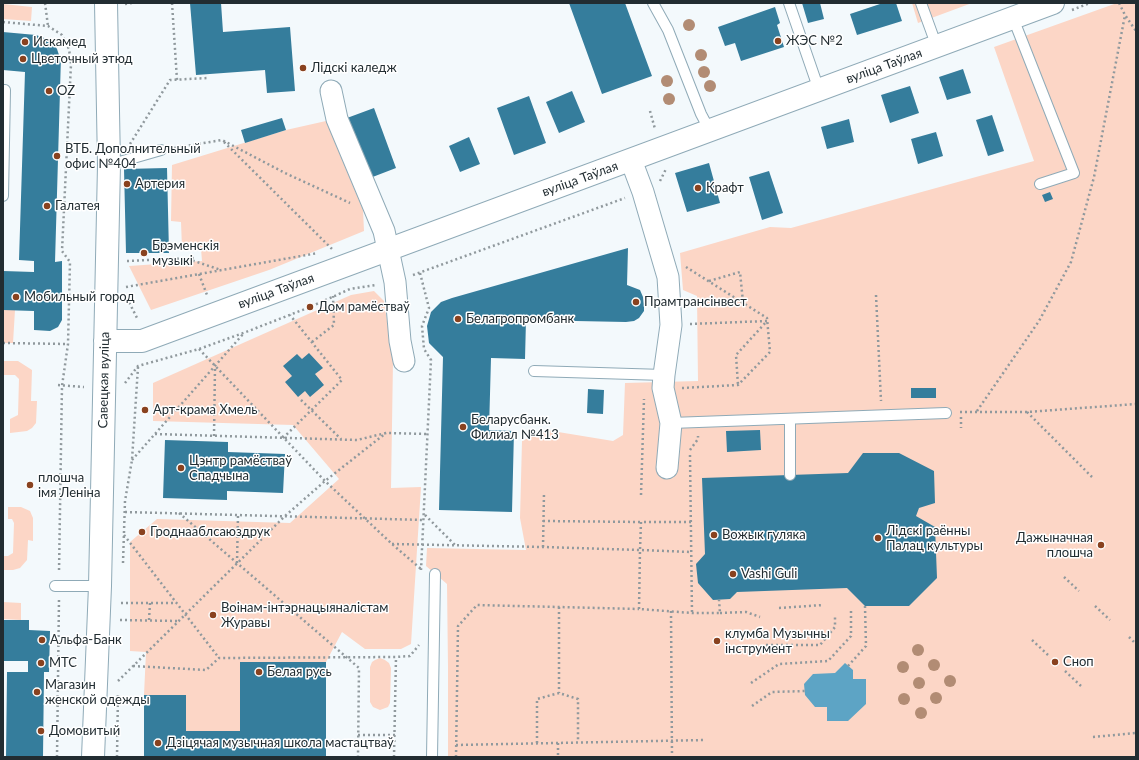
<!DOCTYPE html>
<meta charset="utf-8">
<style>
body{margin:0}
#map{position:relative;width:1139px;height:760px;overflow:hidden;background:#f3f9fc;font-family:Lato,sans-serif}
canvas{display:block}
.frame{position:absolute;inset:0;border:4px solid #222d32;pointer-events:none}
</style>
<div id="map">
<canvas width="1139" height="760"></canvas>
<div class="frame"></div>
</div>
<script>
const g = document.querySelector('canvas').getContext('2d');
g.lineJoin = 'round';
function fillPath(path, color) {
  g.fillStyle = color;
  g.fill(path, 'evenodd');
}
function toPath(rows) {
  const path = new Path2D();
  for (const r of rows) {
    path.moveTo(r[0], r[1]);
    for (let i = 2; i < r.length; i += 2) path.lineTo(r[i], r[i + 1]);
  }
  return path;
}
function stroke(path, color, width, dash) {
  g.strokeStyle = color;
  g.lineWidth = width;
  g.lineCap = dash ? 'butt' : 'round';
  g.setLineDash(dash || []);
  g.stroke(path);
}
function label(font, color, halo, rows, align = 'center') {
  g.font = font + ' Lato,sans-serif';
  g.lineWidth = 3;
  g.setLineDash([]);
  g.textBaseline = 'middle';
  g.strokeStyle = halo;
  g.fillStyle = color;
  for (const [text, x, y, turn = 0] of rows) {
    g.save();
    g.translate(x, y);
    g.rotate((+turn || 0) * Math.PI / 180);
    g.textAlign = isNaN(turn) ? turn : align;
    if (halo) g.strokeText(text, 0, 0);
    g.fillText(text, 0, 0);
    g.restore();
  }
}
const green = toPath([
 [912,3,972,3,918,23],
 [1117,3,1136,3,1136,757,448,757,448,667,447,584,426,566,427,548,526,550,520,518,522,441,546,430,613,441,623,435,625,383,698,381,697,296,683,290,680,253,770,227,791,228,1034,161,994,47],
 [3,4,32,7,31,21,3,19],
 [326,121,363,210,364,231,269,270,151,310,129,266,202,261,201,249,182,248,181,222,171,221,172,165,286,130],
 [374,291,384,301,393,361,391,488,421,487,411,644,401,649,365,649,342,632,326,662,240,662,240,731,186,731,186,696,144,695,146,652,130,651,130,542,157,519,290,523,339,479,293,425,153,421,153,383,351,295],
 [3,310,15,310,13,343,3,343],
 [3,361,18,361,32,370,31,401,37,401,36,423,32,428,27,431,10,433,10,419,18,415,19,379,15,375,3,375],
 [8,507,21,507,30,511,33,518,33,541,28,540,27,560,20,568,13,570,3,570,3,556,8,556,13,553,14,523,12,519,8,519],
 [3,602,21,603,21,620,3,619],
 [380,658,385,660,389,663,391,668,390,703,388,707,380,710,373,707,370,702,370,667,372,662,375,660]
]);
const water = toPath([
 [845,663,853,670,853,679,866,679,866,704,848,721,827,721,827,707,815,707,805,695,804,684,813,674,835,673]
]);
const building = toPath([
 [190,3,221,3,223,32,290,27,295,91,267,93,265,70,196,75],
 [569,3,625,3,652,76,602,94],
 [802,3,820,3,824,19,808,23],
 [883,3,896,3,902,21,857,35,850,14],
 [775,7,780,23,777,25,784,47,741,61,735,43,725,46,718,27],
 [3,32,36,35,47,39,53,43,57,49,59,55,61,56,55,262,62,261,62,320,58,327,50,331,34,330,34,311,3,310,3,271,34,272,34,261,19,260,25,72,3,70],
 [963,69,971,93,947,100,939,77],
 [910,86,919,113,890,123,881,95],
 [572,91,585,122,559,133,546,102],
 [529,96,546,143,514,155,497,108],
 [374,108,396,168,370,178,347,118],
 [992,115,1004,151,988,156,976,120],
 [282,118,286,130,245,143,241,130],
 [849,119,854,142,827,149,821,127],
 [936,132,943,156,918,164,911,139],
 [469,137,480,164,460,172,449,146],
 [709,163,720,203,687,212,675,173],
 [167,168,169,253,126,253,124,169],
 [769,171,783,213,762,220,749,177],
 [1050,192,1053,199,1045,202,1042,195],
 [628,248,627,285,640,290,643,297,644,304,644,311,639,318,634,321,626,322,526,320,525,359,491,358,489,430,514,431,512,512,439,510,443,357,429,343,427,326,431,312,441,302,452,298],
 [309,353,323,368,315,374,324,385,310,397,305,391,298,397,285,382,292,376,283,366,297,354,302,359],
 [911,388,936,388,936,398,911,398],
 [588,389,604,390,603,414,587,413],
 [760,430,761,450,727,452,726,431],
 [165,440,228,442,228,452,285,454,283,493,227,491,227,500,163,498],
 [863,453,899,453,934,471,935,503,919,508,916,516,935,527,937,578,909,606,865,606,847,588,737,592,730,599,713,600,698,583,696,564,705,554,702,478,848,473],
 [3,620,29,620,29,630,50,631,49,672,44,672,43,757,6,757,7,672,28,672,28,661,3,661],
 [240,662,326,662,326,757,144,757,144,695,186,695,186,731,240,731]
]);
const path = toPath([
 [45,3,48,26],
 [172,3,177,80],
 [1119,3,1125,15,1136,31],
 [125,4,133,3],
 [1072,10,1090,3],
 [3,22,48,26,62,35,69,49,71,64,62,251,70,262,68,344,62,386,59,572],
 [650,111,655,129],
 [224,142,333,250],
 [130,144,170,80,207,78],
 [174,148,222,140,285,173,350,203],
 [660,181,666,169],
 [188,259,221,270],
 [127,261,194,258],
 [420,273,429,308,422,326,424,349,431,360,421,570],
 [199,274,207,295],
 [413,275,625,198],
 [709,281,740,272,743,302],
 [126,287,318,253],
 [876,295,881,401],
 [127,298,138,320],
 [690,324,767,321,736,355,738,385],
 [312,342,334,325,333,296],
 [3,343,68,344],
 [199,349,325,481,392,544,421,569],
 [125,383,138,366,199,349,246,332,310,307,350,289,376,285],
 [58,385,84,387],
 [682,388,738,385,770,352,767,318,686,267],
 [301,400,341,439],
 [977,411,1039,321,1071,262,1094,177,1125,15],
 [960,412,1027,412,1136,404],
 [1027,412,1092,477],
 [961,417,961,428],
 [155,434,357,440,386,433,428,434],
 [214,436,215,367],
 [283,438,342,380,290,315],
 [690,450,698,439,698,436],
 [690,455,692,613],
 [132,460,244,333],
 [641,495,644,399],
 [125,512,424,520],
 [179,513,359,668,358,757],
 [425,515,455,545],
 [543,521,641,522],
 [691,522,641,522,640,550,691,552],
 [124,535,219,658],
 [392,544,543,547,640,550,639,609,692,613,720,613,719,600],
 [543,547,544,493],
 [123,563,125,501,132,460,138,367],
 [237,563,238,515],
 [1064,577,1079,591],
 [121,603,177,603],
 [1095,606,1110,620],
 [559,607,559,693],
 [779,608,823,605],
 [671,611,672,757],
 [720,613,746,612,760,617],
 [120,620,178,621],
 [149,620,150,603],
 [1129,637,1136,644],
 [1032,640,1048,655],
 [766,645,820,645,835,627,835,617],
 [133,666,206,670,219,658,396,657,410,656,419,645],
 [848,666,866,646,865,606],
 [1065,671,1081,686],
 [118,681,285,516,325,481,386,433],
 [751,683,779,664,828,661,851,636,851,611],
 [752,706,772,692,805,691],
 [358,735,395,735],
 [1093,737,1136,733],
 [537,743,537,699,559,693,578,699,578,742],
 [558,743,558,757],
 [456,745,705,740],
 [57,757,59,599],
 [117,757,118,692],
 [394,757,396,657],
 [456,757,458,626,477,605,639,609]
]);
const lane = toPath([
 [653,3,668,30,701,114,710,131],
 [789,3,819,90],
 [921,3,937,47],
 [1013,18,1074,173,1040,184],
 [3,90,5,90,3,196],
 [109,165,161,150],
 [534,371,664,375],
 [790,419,790,475],
 [671,423,946,413],
 [55,586,100,586],
 [432,757,435,574]
]);
const street = toPath([
 [331,91,337,119,384,231,395,282,400,341,404,361],
 [631,160,643,192,668,277,671,325,664,375,663,388,671,423,667,468]
]);
const secondary = toPath([
 [105,341,142,341,1053,3],
 [93,757,100,586,109,165,106,3]
]);
const trees = [
 [689,25],
 [701,55],
 [704,72],
 [667,81],
 [710,86],
 [669,99],
 [918,650],
 [934,665],
 [903,667],
 [950,681],
 [919,683],
 [936,698],
 [904,699],
 [921,713]
];
const markers = [
 [778,41,4,"#89421f"],
 [25,42,4,"#89421f"],
 [23,59,4,"#89421f"],
 [303,68,4,"#89421f"],
 [49,91,4,"#89421f"],
 [57,156,4,"#89421f"],
 [127,184,4,"#89421f"],
 [698,188,4,"#89421f"],
 [47,206,4,"#89421f"],
 [144,253,4,"#89421f"],
 [16,297,4,"#89421f"],
 [636,302,4,"#89421f"],
 [310,307,4,"#89421f"],
 [458,319,4,"#89421f"],
 [145,410,4,"#89421f"],
 [463,427,4,"#89421f"],
 [181,468,4,"#89421f"],
 [30,485,4,"#89421f"],
 [142,532,4,"#89421f"],
 [714,535,4,"#89421f"],
 [878,538,4,"#89421f"],
 [1101,545,4,"#89421f"],
 [733,574,4,"#89421f"],
 [213,615,4,"#89421f"],
 [42,640,4,"#89421f"],
 [717,641,4,"#89421f"],
 [1055,662,4,"#89421f"],
 [41,663,4,"#89421f"],
 [259,672,4,"#89421f"],
 [37,692,4,"#89421f"],
 [41,731,4,"#89421f"],
 [158,743,4,"#89421f"]
];
const poiNames = [
 ["ЖЭС №2",786,41],
 ["Искамед",33,42],
 ["Цветочный этюд",31,59],
 ["Лідскі каледж",311,68],
 ["OZ",57,91],
 ["ВТБ. Дополнительный",65,149],
 ["офис №404",65,164],
 ["Артерия",135,184],
 ["Крафт",706,188],
 ["Галатея",55,206],
 ["Брэменскія",152,246],
 ["музыкі",152,261],
 ["Мобильный город",24,297],
 ["Прамтрансінвест",644,302],
 ["Дом рамёстваў",318,307],
 ["Белагропромбанк",466,319],
 ["Арт-крама Хмель",153,410],
 ["Беларусбанк.",471,420],
 ["Филиал №413",471,435],
 ["Цэнтр рамёстваў",189,461],
 ["Спадчына",189,476],
 ["плошча",38,478],
 ["імя Леніна",38,493],
 ["Лідскі раённы",886,531],
 ["Палац культуры",886,546],
 ["Гроднааблсаюздрук",150,532],
 ["Вожык гуляка",722,535],
 ["Дажыначная",1093,538,"right"],
 ["плошча",1093,553,"right"],
 ["Vashi Guli",741,574],
 ["Воінам-інтэрнацыяналістам",221,608],
 ["Журавы",221,623],
 ["клумба Музычны",725,634],
 ["інструмент",725,649],
 ["Альфа-Банк",50,640],
 ["Сноп",1063,662],
 ["МТС",49,663],
 ["Белая русь",267,672],
 ["Магазин",45,685],
 ["женской одежды",45,700],
 ["Домовитый",49,731],
 ["Дзіцячая музычная школа мастацтваў",166,743]
];
const streetNames = [
 ["вуліца Таўлая",884,66,-20],
 ["вуліца Таўлая",580,179,-20],
 ["вуліца Таўлая",276,291,-20],
 ["Савецкая вуліца",104,380,-89]
];
fillPath(green, '#fcd6c6');
fillPath(water, '#5da4c5');
fillPath(building, '#357d9c');
stroke(lane, '#8faab7', 12);
stroke(street, '#8faab7', 23);
stroke(secondary, '#8faab7', 24);
stroke(path, '#90999d', 2.5, [2, 3]);
stroke(lane, '#fff', 10);
stroke(street, '#fff', 21);
stroke(secondary, '#fff', 22);
g.fillStyle = '#b28c74';
for (const [x, y] of trees) {
  g.beginPath();
  g.arc(x, y, 6, 0, 2 * Math.PI);
  g.fill();
}
for (const [x, y, r, color] of markers) {
  const dot = new Path2D();
  dot.arc(x, y, r, 0, 2 * Math.PI);
  g.fillStyle = color;
  g.fill(dot);
  stroke(dot, '#fff', 1.5);
}
label('13px', '#222d32', '#fff', poiNames, 'left');
label('13px', '#222d32', '#fff', streetNames);
</script>
